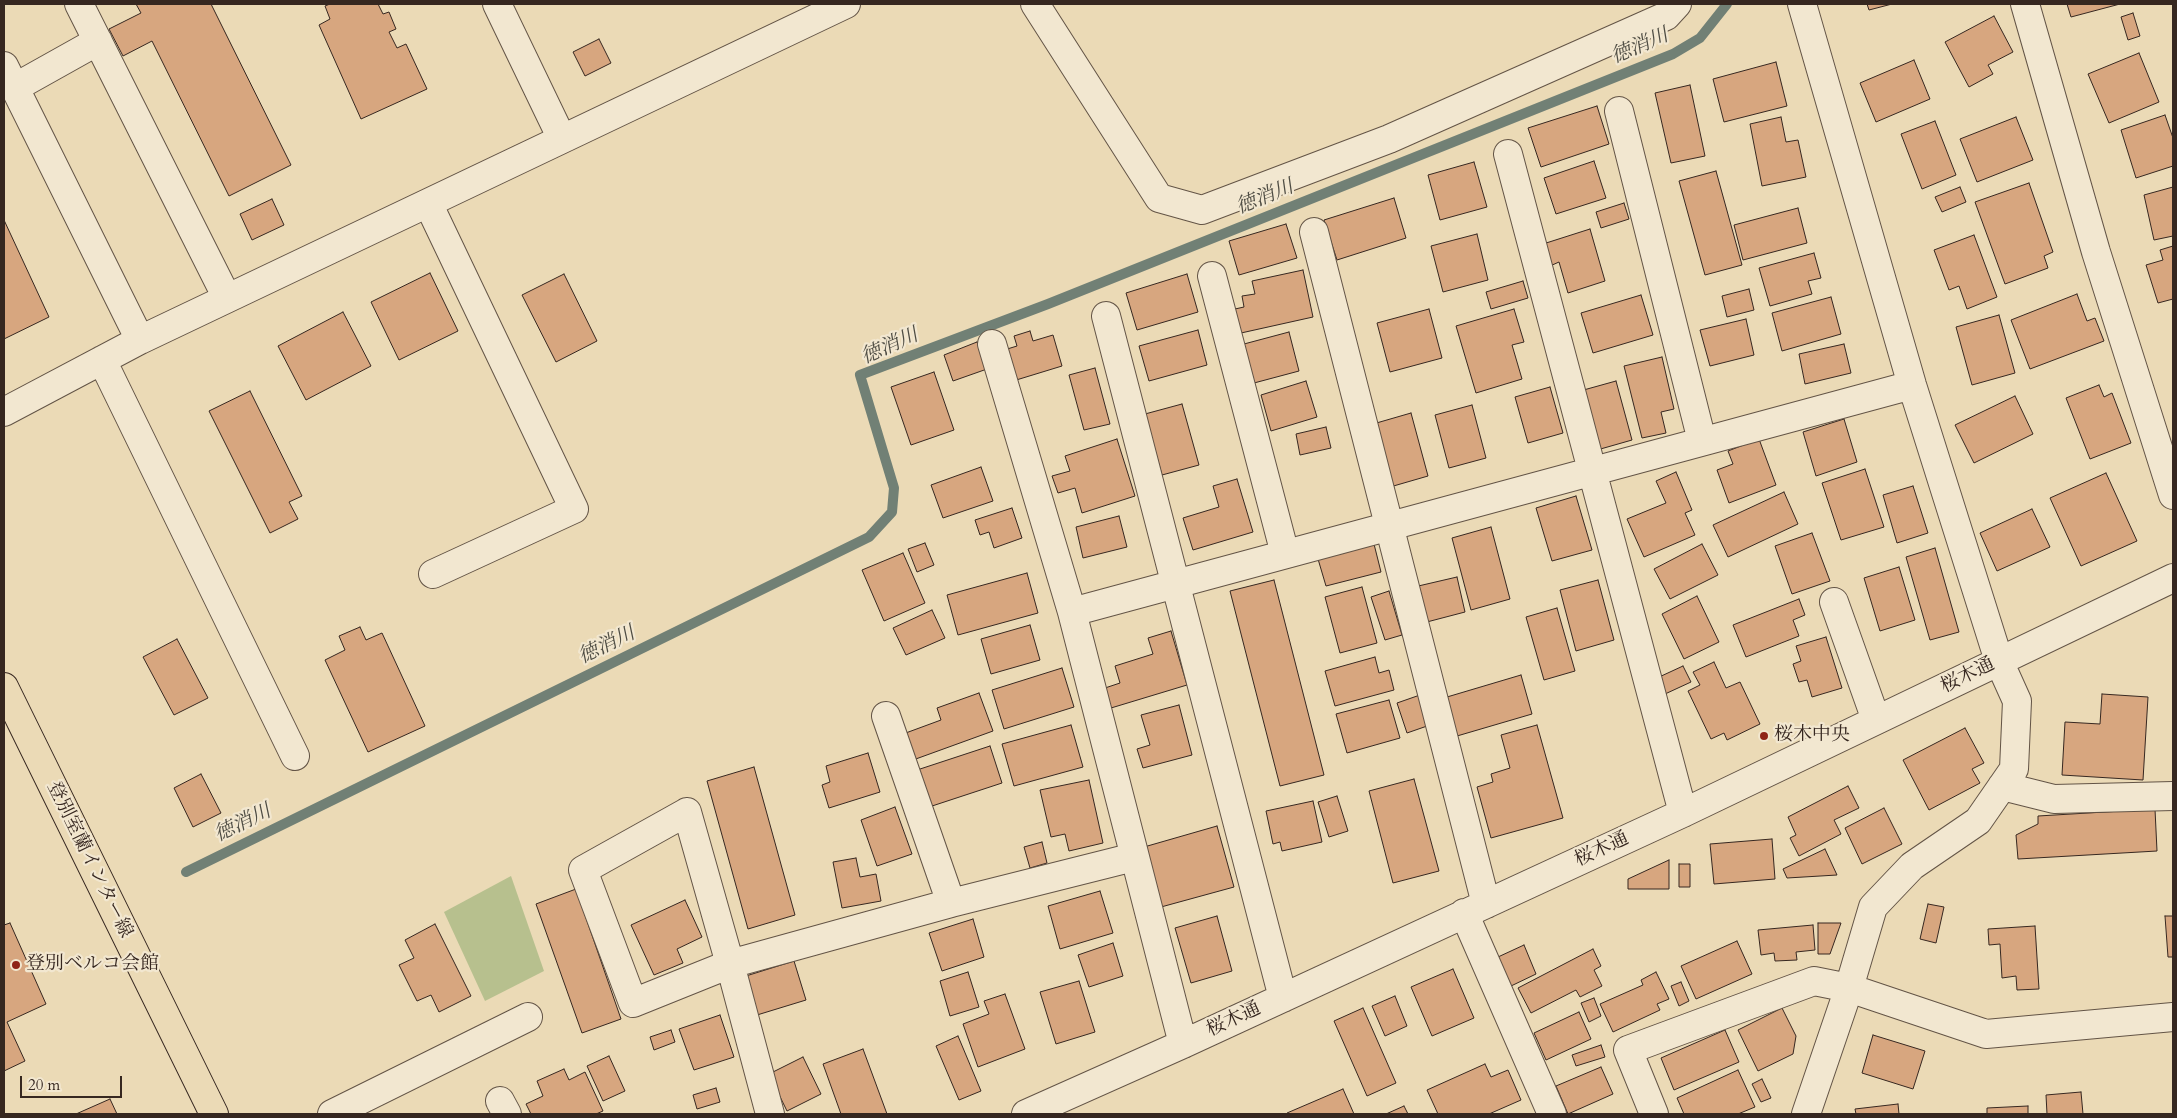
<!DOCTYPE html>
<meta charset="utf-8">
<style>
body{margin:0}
#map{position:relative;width:2177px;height:1118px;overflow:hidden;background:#ebdab6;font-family:Cardo,serif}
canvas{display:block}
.frame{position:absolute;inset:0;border:5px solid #362720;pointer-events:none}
.scale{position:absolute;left:20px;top:1076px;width:102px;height:22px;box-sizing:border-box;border:2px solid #362720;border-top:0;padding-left:6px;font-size:15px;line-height:18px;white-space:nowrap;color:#362720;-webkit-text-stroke:4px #f2e7d0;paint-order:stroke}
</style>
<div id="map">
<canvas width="2177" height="1118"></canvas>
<div class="frame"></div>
<div class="scale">20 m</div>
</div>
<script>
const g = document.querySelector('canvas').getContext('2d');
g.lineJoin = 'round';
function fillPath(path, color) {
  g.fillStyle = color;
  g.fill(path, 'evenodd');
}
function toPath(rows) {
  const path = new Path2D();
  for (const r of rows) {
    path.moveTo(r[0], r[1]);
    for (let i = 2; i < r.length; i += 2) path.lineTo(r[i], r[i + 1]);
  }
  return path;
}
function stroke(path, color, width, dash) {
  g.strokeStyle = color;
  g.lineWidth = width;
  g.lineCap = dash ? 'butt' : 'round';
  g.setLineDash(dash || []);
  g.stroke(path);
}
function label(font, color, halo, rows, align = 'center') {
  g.font = font + ' Cardo,"Noto Serif JP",serif';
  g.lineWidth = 4.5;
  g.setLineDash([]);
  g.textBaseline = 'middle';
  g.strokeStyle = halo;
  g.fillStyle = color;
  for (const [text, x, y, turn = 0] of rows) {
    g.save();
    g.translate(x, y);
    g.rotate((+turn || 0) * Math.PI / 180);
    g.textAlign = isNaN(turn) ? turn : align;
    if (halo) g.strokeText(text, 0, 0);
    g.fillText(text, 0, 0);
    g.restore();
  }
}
const green = toPath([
 [511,876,544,971,485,1001,444,912]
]);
const stream = toPath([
 [186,872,869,537,892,512,894,488,860,375,1048,304,1673,54,1700,38,1727,4]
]);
const building = toPath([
 [136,4,211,4,291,165,229,196,152,41,123,56,109,29,141,13,136,4],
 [330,4,378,4,383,14,389,12,396,29,389,32,397,48,406,44,427,89,361,119,319,25,330,19,325,6,330,4],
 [1867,4,1892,4,1869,10,1867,4],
 [2067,4,2120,4,2071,17,2067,4],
 [2133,13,2140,36,2128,40,2121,17,2133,13],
 [1994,16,2013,52,1988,65,1993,74,1969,87,1945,42,1994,16],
 [599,39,611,63,585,76,573,52,599,39],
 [2139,53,2159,102,2109,123,2088,74,2139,53],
 [1914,60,1930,99,1876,122,1860,83,1914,60],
 [1776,62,1787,106,1724,122,1713,79,1776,62],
 [1690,85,1705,156,1671,163,1655,93,1690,85],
 [1597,106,1609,144,1541,167,1528,128,1597,106],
 [2165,115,2173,138,2173,166,2136,178,2121,130,2165,115],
 [1781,117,1786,142,1798,140,1806,177,1762,186,1750,124,1781,117],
 [2016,117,2033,160,1977,182,1960,139,2016,117],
 [1935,121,1956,175,1922,189,1901,134,1935,121],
 [1594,161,1606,198,1556,214,1544,178,1594,161],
 [1474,162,1487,207,1440,220,1428,175,1474,162],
 [1716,171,1742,265,1705,275,1679,181,1716,171],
 [2029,183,2053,252,2044,256,2048,268,2005,284,1975,202,2029,183],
 [1960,187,1966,202,1942,212,1935,197,1960,187],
 [2173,187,2173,236,2154,240,2144,195,2173,187],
 [1394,198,1406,238,1337,260,1324,220,1394,198],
 [272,199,284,225,252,240,240,214,272,199],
 [1624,203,1629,219,1601,228,1596,212,1624,203],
 [1798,208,1807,243,1743,260,1734,225,1798,208],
 [4,220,49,317,4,339,4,220],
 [1286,224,1297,258,1239,275,1229,241,1286,224],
 [1590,229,1605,281,1568,293,1559,262,1550,266,1543,244,1590,229],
 [1477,234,1488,280,1443,292,1431,246,1477,234],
 [1974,235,1997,297,1967,309,1959,286,1949,290,1934,250,1974,235],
 [2173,246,2173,299,2158,303,2146,265,2163,260,2160,250,2173,246],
 [1814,253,1821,278,1808,281,1812,294,1770,306,1759,268,1814,253],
 [1303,270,1313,317,1241,333,1235,309,1244,307,1242,296,1255,294,1252,281,1303,270],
 [430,273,458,331,399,360,371,302,430,273],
 [564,274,597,341,556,362,522,295,564,274],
 [1187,274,1198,312,1137,330,1126,293,1187,274],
 [1523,281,1528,298,1491,309,1486,292,1523,281],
 [1749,289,1754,310,1727,317,1722,296,1749,289],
 [2077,294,2087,321,2095,318,2104,341,2030,369,2011,320,2077,294],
 [1641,295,1653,335,1593,353,1581,313,1641,295],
 [1831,297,1841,334,1782,351,1772,313,1831,297],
 [1429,309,1442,358,1390,372,1377,323,1429,309],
 [1514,309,1524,342,1512,345,1522,379,1476,393,1456,326,1514,309],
 [343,312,371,366,306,400,278,346,343,312],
 [1999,315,2015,373,1972,385,1956,327,1999,315],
 [1746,319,1754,355,1710,366,1700,330,1746,319],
 [1198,330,1207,365,1149,381,1139,346,1198,330],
 [1030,331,1033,341,1053,335,1062,366,1013,381,1004,350,1017,346,1014,336,1030,331],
 [1289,332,1299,371,1254,383,1244,344,1289,332],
 [977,342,987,369,953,381,944,355,977,342],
 [1844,344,1851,373,1805,384,1799,354,1844,344],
 [1662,357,1674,409,1661,412,1666,433,1642,438,1624,366,1662,357],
 [1095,368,1110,424,1084,430,1069,375,1095,368],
 [934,372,954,430,911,445,891,387,934,372],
 [1306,381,1317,417,1271,431,1261,395,1306,381],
 [1616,381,1632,440,1597,450,1580,391,1616,381],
 [2099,385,2104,397,2112,393,2131,443,2090,459,2066,398,2099,385],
 [1550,387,1563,433,1528,443,1515,397,1550,387],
 [250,391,302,496,289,502,298,519,270,533,209,411,250,391],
 [2015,396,2033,434,1974,463,1955,425,2015,396],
 [1182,404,1199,465,1162,475,1145,414,1182,404],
 [1472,405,1486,458,1449,468,1435,415,1472,405],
 [1411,413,1428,476,1390,487,1373,424,1411,413],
 [1844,419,1857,462,1816,476,1803,432,1844,419],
 [1326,427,1331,448,1300,455,1296,434,1326,427],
 [1117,439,1135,496,1082,513,1075,488,1058,493,1052,476,1070,471,1065,456,1117,439],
 [1759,439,1776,485,1729,503,1717,470,1733,464,1728,451,1759,439],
 [981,467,993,501,943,518,931,485,981,467],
 [1865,469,1884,527,1841,540,1822,483,1865,469],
 [1676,472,1692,510,1685,513,1695,535,1644,557,1627,519,1666,503,1656,481,1676,472],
 [2106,473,2137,541,2081,566,2050,498,2106,473],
 [1237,479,1253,532,1193,550,1183,518,1219,507,1213,486,1237,479],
 [1913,486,1928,533,1897,543,1883,495,1913,486],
 [1784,492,1798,524,1728,557,1713,525,1784,492],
 [1576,496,1592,550,1552,561,1536,508,1576,496],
 [1012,508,1022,538,994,548,989,532,980,535,975,520,1012,508],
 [2032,509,2050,547,1997,571,1980,533,2032,509],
 [1119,516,1127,547,1083,558,1076,527,1119,516],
 [1491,527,1510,599,1471,610,1452,538,1491,527],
 [1812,533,1830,581,1792,594,1775,546,1812,533],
 [925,543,934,565,917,572,908,549,925,543],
 [1374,544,1381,572,1326,586,1318,559,1374,544],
 [1702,544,1718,575,1670,599,1654,569,1702,544],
 [1935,548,1959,632,1930,640,1906,557,1935,548],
 [903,553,925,603,884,621,862,570,903,553],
 [1899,567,1915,620,1880,631,1864,578,1899,567],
 [1027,573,1038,613,958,635,947,595,1027,573],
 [1457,577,1465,612,1423,623,1414,587,1457,577],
 [1274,580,1324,775,1280,786,1230,591,1274,580],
 [1598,580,1614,640,1576,651,1560,590,1598,580],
 [1362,587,1377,643,1340,653,1325,597,1362,587],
 [1389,591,1402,635,1385,640,1371,597,1389,591],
 [1697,596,1719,642,1684,659,1662,614,1697,596],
 [1799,599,1805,615,1793,620,1799,636,1746,657,1733,625,1799,599],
 [1557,608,1575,671,1544,680,1526,617,1557,608],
 [932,610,945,638,906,655,893,628,932,610],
 [1030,625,1040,660,991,674,981,639,1030,625],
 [360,627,366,640,382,633,425,726,368,752,325,660,345,650,339,636,360,627],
 [1171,631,1187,685,1111,708,1105,688,1120,683,1115,666,1153,654,1148,638,1171,631],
 [1826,637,1842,688,1812,697,1807,680,1799,682,1793,664,1801,661,1796,646,1826,637],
 [177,639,208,698,174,715,143,657,177,639],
 [1375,657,1379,673,1389,670,1394,690,1335,706,1325,671,1375,657],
 [1714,662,1726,688,1740,682,1760,724,1727,740,1724,733,1711,739,1688,691,1700,685,1693,672,1714,662],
 [1683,666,1691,682,1665,694,1657,678,1683,666],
 [1062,668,1074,707,1004,729,992,690,1062,668],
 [1521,675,1532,714,1457,736,1447,697,1521,675],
 [979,693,993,731,913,760,903,734,941,720,937,708,979,693],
 [2102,694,2148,697,2143,780,2062,775,2065,722,2100,724,2102,694],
 [1420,695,1430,725,1407,733,1397,703,1420,695],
 [1389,700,1400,738,1347,753,1336,714,1389,700],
 [1179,705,1192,755,1143,768,1137,749,1150,745,1141,715,1179,705],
 [1071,725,1083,767,1014,786,1002,744,1071,725],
 [1537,725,1563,818,1491,838,1477,787,1493,782,1491,774,1510,768,1501,735,1537,725],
 [1965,728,1984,763,1972,769,1980,783,1929,810,1903,760,1965,728],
 [990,746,1002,783,926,808,914,771,990,746],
 [868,753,880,792,829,808,822,785,830,782,826,766,868,753],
 [754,767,795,915,748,929,707,781,754,767],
 [201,774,221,813,193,827,174,788,201,774],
 [1414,779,1439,871,1393,883,1369,791,1414,779],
 [1089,780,1103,843,1069,851,1065,834,1051,837,1040,790,1089,780],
 [1848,786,1859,808,1834,820,1841,834,1799,856,1790,838,1796,835,1788,817,1848,786],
 [1337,796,1348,831,1329,837,1318,802,1337,796],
 [1313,801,1322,842,1282,851,1280,842,1273,844,1266,811,1313,801],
 [895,807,912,854,877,866,861,820,895,807],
 [1884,808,1902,844,1862,864,1845,828,1884,808],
 [2155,809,2157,851,2018,859,2016,835,2038,824,2038,816,2155,809],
 [1217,826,1234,887,1161,907,1144,847,1217,826],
 [1772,839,1775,879,1714,884,1710,844,1772,839],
 [1042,842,1047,863,1030,868,1024,847,1042,842],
 [1825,849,1837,875,1787,878,1783,869,1825,849],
 [856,858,860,877,876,874,881,901,842,908,833,862,856,858],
 [1669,860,1669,889,1628,889,1628,879,1669,860],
 [1679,864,1690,864,1690,887,1679,887,1679,864],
 [576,889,621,1019,582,1033,536,904,576,889],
 [1100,891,1113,933,1060,949,1048,906,1100,891],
 [685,900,702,937,677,949,683,963,654,975,631,925,685,900],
 [1928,904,1944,907,1936,943,1920,939,1928,904],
 [1217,916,1232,971,1191,983,1175,928,1217,916],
 [2165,916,2173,916,2173,957,2168,957,2165,916],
 [973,919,984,957,942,971,929,933,973,919],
 [10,923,46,1004,7,1022,25,1061,4,1071,4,925,10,923],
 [1818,923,1841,923,1830,954,1818,954,1818,923],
 [435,924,471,996,439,1012,431,995,417,1001,399,965,414,958,405,940,435,924],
 [1813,925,1815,950,1796,952,1797,960,1775,961,1774,953,1761,955,1758,930,1813,925],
 [2035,926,2039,989,2017,990,2016,976,2002,978,2000,944,1989,945,1988,929,2035,926],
 [1737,941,1752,974,1696,999,1681,966,1737,941],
 [1113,943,1123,976,1089,987,1078,955,1113,943],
 [1524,945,1536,974,1511,986,1498,957,1524,945],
 [1593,949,1601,966,1594,970,1602,986,1580,997,1576,990,1531,1013,1518,988,1593,949],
 [794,961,806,1000,757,1015,746,976,794,961],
 [1453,969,1474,1018,1432,1036,1411,987,1453,969],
 [968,972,979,1007,950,1016,940,981,968,972],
 [1656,972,1669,999,1657,1004,1660,1010,1613,1032,1600,1004,1643,985,1641,980,1656,972],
 [1079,981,1095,1032,1056,1044,1040,992,1079,981],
 [1681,982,1689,1001,1679,1006,1671,986,1681,982],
 [1005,994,1025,1049,978,1067,963,1024,989,1014,984,1001,1005,994],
 [1395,996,1407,1026,1385,1036,1372,1006,1395,996],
 [1594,998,1601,1016,1589,1022,1581,1003,1594,998],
 [1363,1008,1396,1083,1367,1096,1334,1021,1363,1008],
 [1782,1008,1796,1036,1793,1054,1758,1071,1738,1030,1782,1008],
 [1579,1012,1591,1039,1546,1060,1534,1033,1579,1012],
 [720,1015,734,1057,694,1070,679,1029,720,1015],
 [671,1030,675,1042,654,1050,650,1037,671,1030],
 [1725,1030,1739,1062,1674,1090,1661,1058,1725,1030],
 [1873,1035,1925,1051,1913,1089,1862,1073,1873,1035],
 [958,1036,981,1091,959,1100,936,1046,958,1036],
 [1601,1045,1605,1057,1576,1066,1572,1055,1601,1045],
 [863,1049,887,1114,841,1114,823,1064,863,1049],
 [609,1056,625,1091,603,1101,587,1066,609,1056],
 [803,1057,821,1094,787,1111,769,1074,803,1057],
 [1485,1064,1491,1077,1508,1070,1521,1100,1489,1114,1438,1114,1427,1090,1485,1064],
 [1601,1067,1613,1094,1568,1114,1556,1086,1601,1067],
 [564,1069,569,1080,585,1072,603,1111,596,1114,531,1114,526,1104,543,1096,537,1081,564,1069],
 [1738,1070,1755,1107,1738,1114,1684,1114,1677,1098,1738,1070],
 [1762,1079,1771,1098,1761,1102,1752,1084,1762,1079],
 [716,1088,720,1102,697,1109,693,1095,716,1088],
 [1343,1089,1354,1114,1287,1114,1287,1113,1343,1089],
 [2081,1092,2083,1114,2047,1114,2046,1095,2081,1092],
 [110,1099,117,1114,76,1114,110,1099],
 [1898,1104,1899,1114,1856,1114,1855,1109,1898,1104],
 [1404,1106,1408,1114,1386,1114,1404,1106],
 [2028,1106,2028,1114,1987,1114,1987,1108,2028,1106]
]);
const minor = toPath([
 [79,4,227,298],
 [497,4,562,139],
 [1035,4,1159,198,1202,210,1389,139,1666,16,1677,4],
 [1802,4,1912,385,1999,661,2017,701,2014,769,1978,821,1912,866,1873,907,1849,988,1806,1114],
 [2025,4,2096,252,2173,495],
 [4,66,140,340],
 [14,88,98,41],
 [1619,111,1702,441],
 [1508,154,1683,813],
 [428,203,574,509,433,574],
 [1314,232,1486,904],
 [1212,276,1285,554],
 [1106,316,1283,998],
 [992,344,1072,612,1183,1044],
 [102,360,295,756],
 [4,412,140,340,846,4],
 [1834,602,1876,720],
 [1072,612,1912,385],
 [886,716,951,903],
 [2002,786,2054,799,2173,796],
 [687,812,730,964,633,1003,583,870,687,812],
 [1464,913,1552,1114],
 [500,1101,507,1114],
 [332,1114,528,1017],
 [770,1114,730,964,951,903,1134,857],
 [1026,1114,1183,1044,1683,813,2173,578],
 [1654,1114,1628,1050,1814,981,1849,988,1986,1034,2173,1017]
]);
const major = toPath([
 [4,687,214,1114]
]);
const markers = [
 [1764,736,5,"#8f2418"],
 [16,965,5,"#8f2418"]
];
const streetNames = [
 ["桜木通",1968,676,-26],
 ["桜木通",1602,850,-25],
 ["登別室蘭インター線",89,860,64],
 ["桜木通",1234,1020,-25]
];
const poiNames = [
 ["桜木中央",1774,736],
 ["登別ベルコ会館",26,965]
];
const waterNames = [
 ["徳消川",1640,47,-23],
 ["徳消川",1265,198,-22],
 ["徳消川",890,347,-24],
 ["徳消川",607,646,-26],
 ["徳消川",243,824,-26]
];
fillPath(green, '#b7c08e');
stroke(stream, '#718075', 10);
fillPath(building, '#d7a67f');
stroke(building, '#362720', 1);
stroke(minor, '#635446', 30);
stroke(major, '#362720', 30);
stroke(minor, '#f2e7d0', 28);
stroke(major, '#ebdab6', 28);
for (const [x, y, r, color] of markers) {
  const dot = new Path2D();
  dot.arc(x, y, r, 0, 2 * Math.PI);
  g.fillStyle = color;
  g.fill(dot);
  stroke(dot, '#f2e7d0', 2);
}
label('19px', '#362720', '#f2e7d0', streetNames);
label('19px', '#362720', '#f2e7d0', poiNames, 'left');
label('italic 20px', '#4e4c43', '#f2e7d0', waterNames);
</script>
